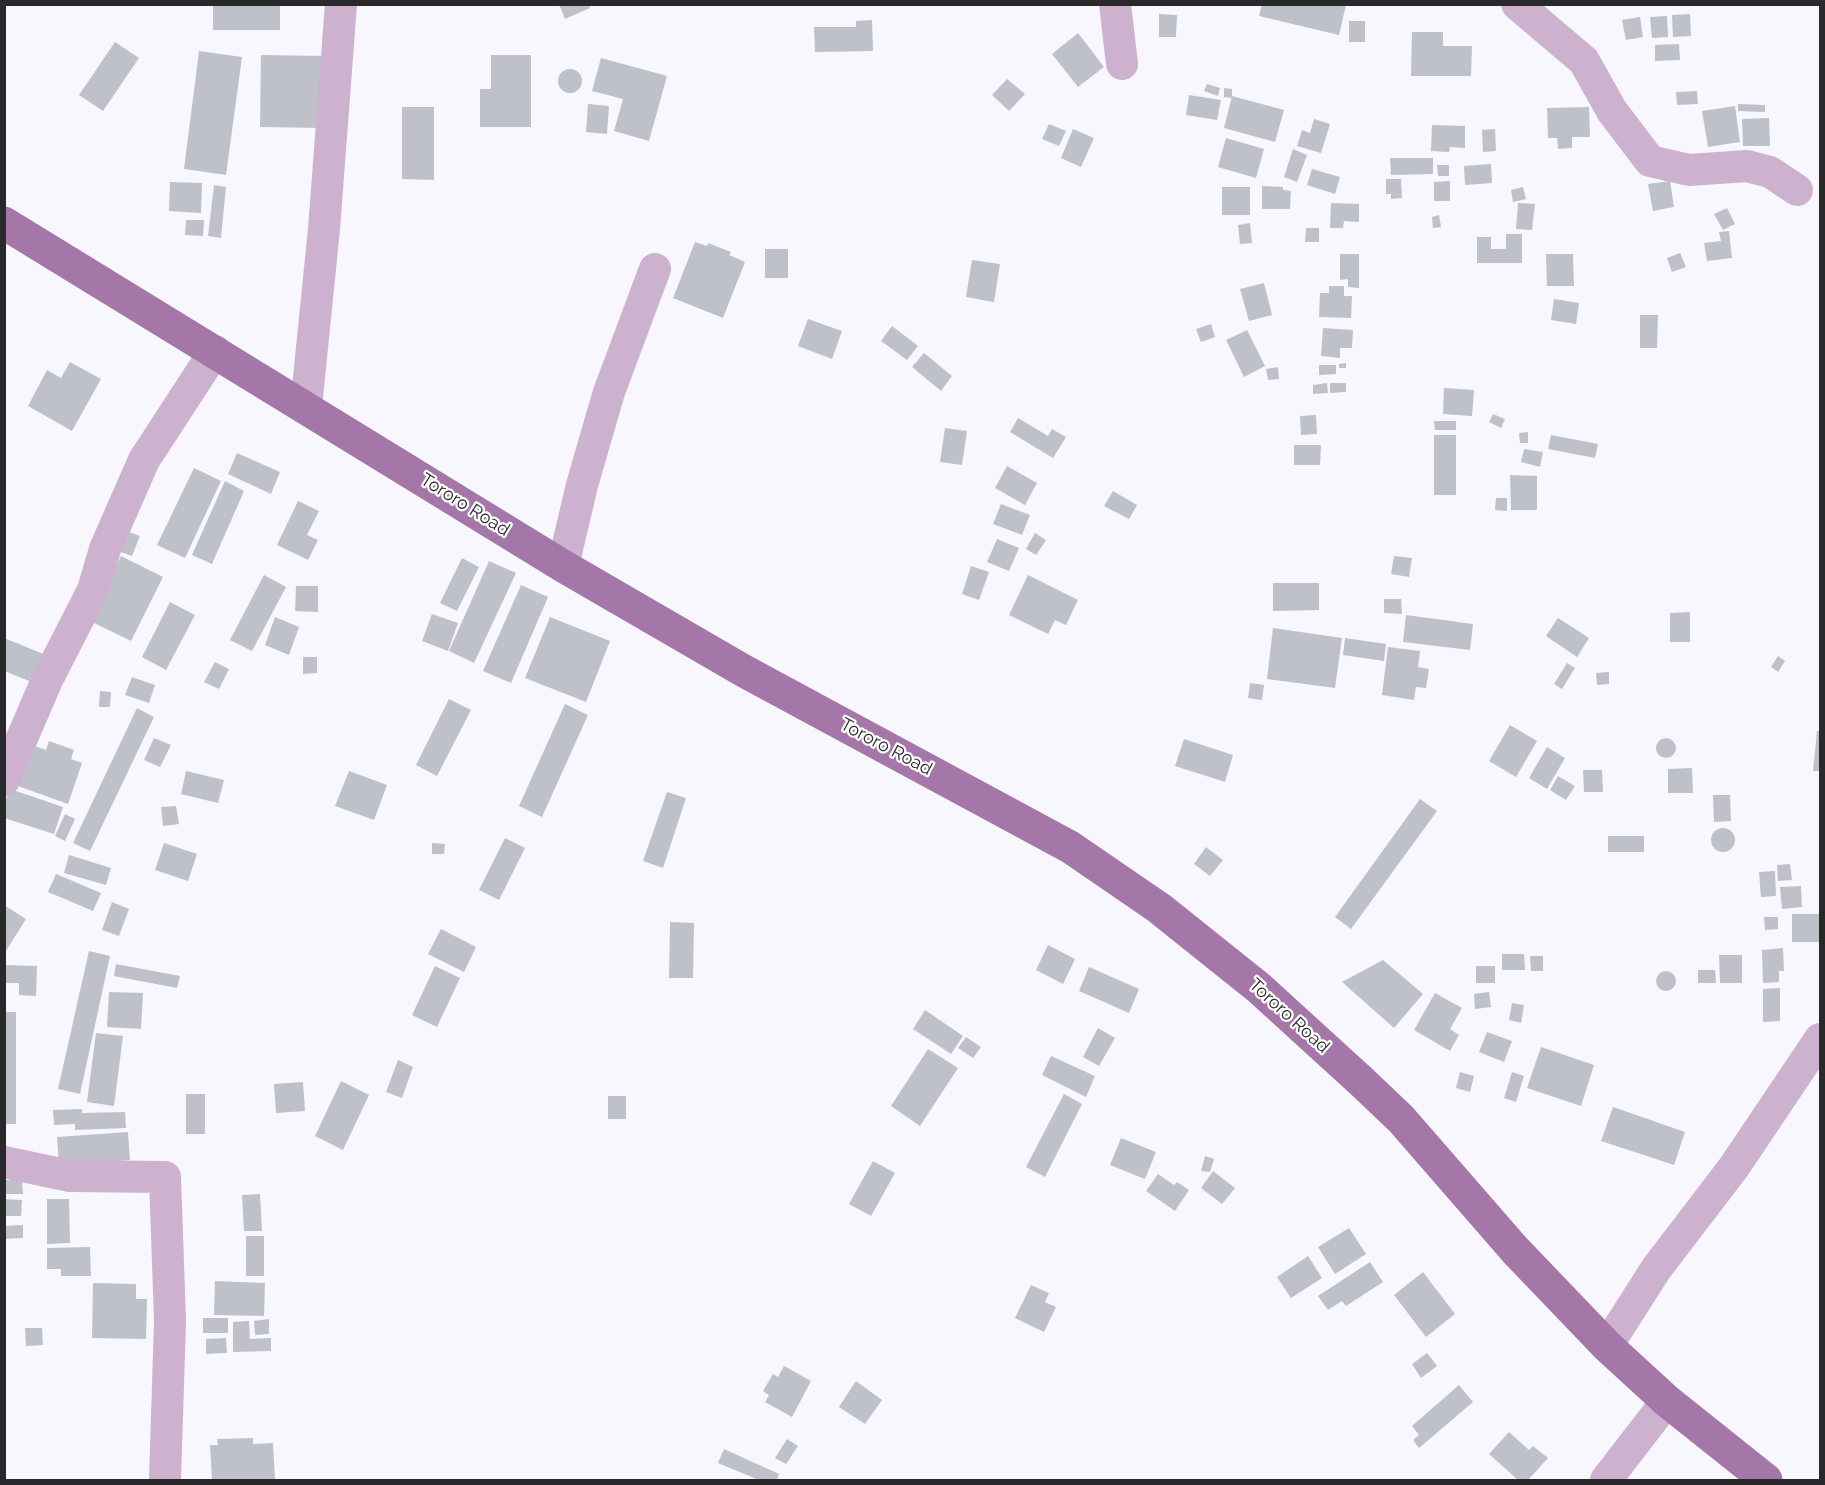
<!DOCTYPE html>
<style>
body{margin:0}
#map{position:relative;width:1825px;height:1485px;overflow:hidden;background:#f8f7fe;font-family:Raleway,sans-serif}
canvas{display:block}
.frame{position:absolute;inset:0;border:6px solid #29282b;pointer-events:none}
</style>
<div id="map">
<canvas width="1825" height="1485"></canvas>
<div class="frame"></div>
</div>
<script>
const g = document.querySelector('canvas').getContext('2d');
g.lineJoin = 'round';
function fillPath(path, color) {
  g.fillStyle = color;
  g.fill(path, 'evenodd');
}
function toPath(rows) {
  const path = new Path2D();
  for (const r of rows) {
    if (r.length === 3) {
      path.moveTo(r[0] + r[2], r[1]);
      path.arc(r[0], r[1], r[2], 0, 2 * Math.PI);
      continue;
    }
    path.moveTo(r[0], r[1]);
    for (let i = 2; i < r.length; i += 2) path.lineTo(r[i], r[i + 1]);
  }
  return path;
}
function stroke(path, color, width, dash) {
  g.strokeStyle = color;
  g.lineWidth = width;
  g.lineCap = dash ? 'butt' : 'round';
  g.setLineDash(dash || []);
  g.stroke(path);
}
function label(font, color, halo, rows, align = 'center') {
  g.font = font + ' Raleway,sans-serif';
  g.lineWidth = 4.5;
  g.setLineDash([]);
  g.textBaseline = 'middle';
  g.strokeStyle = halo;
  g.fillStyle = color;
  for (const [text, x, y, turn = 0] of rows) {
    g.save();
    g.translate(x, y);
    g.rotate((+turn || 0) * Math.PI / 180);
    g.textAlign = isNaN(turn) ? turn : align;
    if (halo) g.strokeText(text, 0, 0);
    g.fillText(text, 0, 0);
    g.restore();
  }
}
const building = toPath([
 [213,4,280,4,280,30,213,30],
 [559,4,589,4,590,8,565,19],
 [1262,4,1343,4,1346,5,1339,35,1259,16],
 [1159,14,1177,15,1176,37,1159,37],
 [1690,14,1691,36,1673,37,1672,15],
 [1667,16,1668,37,1652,38,1650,17],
 [1640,17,1643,37,1626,40,1622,20],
 [872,20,873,51,815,52,814,27,856,27,856,21],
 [1349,21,1365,21,1365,42,1349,42],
 [1412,32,1443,32,1443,46,1472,46,1471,76,1411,76],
 [1078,33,1104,67,1078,87,1052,54],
 [115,42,139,58,103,111,79,95],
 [1679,44,1680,60,1655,61,1655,45],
 [199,51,242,57,226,175,184,169],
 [261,55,327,56,326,128,260,127],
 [491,55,531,55,531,127,480,127,480,89,491,89],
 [601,58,667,76,649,141,614,131,623,99,592,91],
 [570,81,12],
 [1007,79,1025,94,1009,111,992,95],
 [1207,84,1220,88,1218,96,1204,91],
 [1224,88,1232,89,1232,98,1224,97],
 [1697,91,1698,104,1677,105,1676,92],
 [1189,95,1221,100,1217,120,1186,115],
 [1232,96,1284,110,1275,142,1224,128],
 [588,104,609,106,607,134,586,132],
 [1738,104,1765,105,1765,112,1738,111],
 [1735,106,1740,142,1708,147,1702,111],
 [402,107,434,107,434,180,402,179],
 [1589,107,1590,137,1572,137,1572,148,1558,149,1557,138,1548,138,1547,108],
 [1769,118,1770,146,1743,146,1742,119],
 [1314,119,1330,124,1321,153,1297,146,1302,130,1310,133],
 [1049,124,1066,131,1059,146,1042,139],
 [1432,125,1465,126,1465,148,1450,147,1449,152,1431,151],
 [1073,129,1094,138,1081,167,1061,158],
 [1495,129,1496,151,1483,152,1482,130],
 [1226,138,1264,149,1256,178,1218,167],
 [1293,149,1307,155,1297,182,1284,177],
 [1390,158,1433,158,1433,174,1391,175],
 [1491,164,1492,183,1465,185,1464,166],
 [1437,165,1449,165,1449,176,1438,176],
 [1312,169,1340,177,1335,194,1307,185],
 [1386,179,1401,179,1402,198,1391,199,1391,194,1386,194],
 [1450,181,1450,201,1434,201,1434,182],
 [1670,181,1674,207,1653,211,1648,184],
 [170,182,202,183,201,213,169,211],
 [214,185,226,187,221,238,208,236],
 [1262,186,1283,187,1283,190,1291,191,1290,209,1262,209],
 [1222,187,1250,187,1250,215,1222,215],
 [1523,187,1526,199,1513,202,1511,190],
 [1331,203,1359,204,1359,222,1344,221,1343,228,1330,228],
 [1518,203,1535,204,1532,230,1516,229],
 [1727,208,1735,224,1723,230,1714,214],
 [1439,215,1441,227,1433,228,1432,217],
 [186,220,204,220,203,236,185,235],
 [1250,223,1252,243,1240,244,1238,225],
 [1306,228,1319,228,1319,242,1305,242],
 [1729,231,1732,258,1707,261,1704,243,1721,241,1719,232],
 [1506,234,1522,234,1522,263,1477,263,1477,237,1491,237,1491,249,1506,249],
 [695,242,707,246,708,243,731,252,729,255,745,262,723,318,673,298],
 [765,249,788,249,788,278,765,278],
 [1680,253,1686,267,1672,272,1667,258],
 [1340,254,1359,254,1359,288,1348,287,1348,279,1340,280],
 [1546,254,1573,254,1574,286,1547,286],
 [972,260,1000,264,994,302,966,297],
 [1264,283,1272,315,1249,321,1240,289],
 [1329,286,1344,286,1344,296,1352,296,1351,318,1319,317,1320,293,1329,293],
 [1554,299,1579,303,1576,324,1551,320],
 [1640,315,1658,315,1657,348,1640,348],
 [808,319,842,331,832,359,798,346],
 [1211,324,1215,337,1201,342,1196,329],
 [892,326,918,346,907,360,881,341],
 [1323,328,1353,330,1352,348,1340,348,1340,358,1321,356],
 [1247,330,1265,366,1244,377,1226,340],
 [924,353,952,376,941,391,912,367],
 [70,362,101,379,72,431,28,406,47,370,61,378],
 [1346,363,1346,368,1339,368,1339,364],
 [1319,365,1336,365,1336,374,1319,375],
 [1278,367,1279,379,1268,380,1266,369],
 [1327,383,1328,393,1313,394,1313,385],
 [1330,383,1346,383,1346,392,1330,393],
 [1444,388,1474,390,1472,416,1443,414],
 [1493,414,1505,419,1501,428,1489,422],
 [1316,415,1317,434,1301,435,1300,416],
 [1018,418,1048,436,1052,429,1066,437,1053,458,1010,432],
 [1434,421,1456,421,1456,430,1435,430],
 [945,428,967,431,962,465,940,462],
 [1528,432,1528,443,1520,443,1519,433],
 [1434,435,1456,435,1456,495,1434,495],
 [1551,435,1598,444,1595,458,1548,449],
 [1294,445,1321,445,1320,465,1294,465],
 [1524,449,1543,452,1540,467,1521,462],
 [237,453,280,472,271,494,228,474],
 [1007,466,1037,483,1025,505,995,488],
 [194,468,221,481,185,558,157,545],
 [1510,475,1537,476,1537,510,1511,510],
 [225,481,244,491,212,564,192,555],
 [1113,491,1137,505,1129,519,1104,506],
 [1496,498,1507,498,1507,511,1495,510],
 [298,501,319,511,307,535,318,540,308,560,277,545],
 [1001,504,1030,515,1022,535,993,524],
 [120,529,140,536,132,556,112,549],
 [1035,533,1046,540,1036,555,1026,549],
 [997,539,1019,548,1009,571,987,562],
 [121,556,163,577,131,641,90,621],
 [1394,556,1412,558,1409,577,1391,574],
 [462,558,479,567,457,611,440,603],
 [489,561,516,573,474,663,449,651],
 [971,566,989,572,979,600,962,594],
 [264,575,286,587,252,651,230,640],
 [1028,575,1078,600,1066,625,1055,620,1048,634,1009,615],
 [1273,583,1319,583,1319,610,1273,611],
 [521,585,548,597,511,683,483,671],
 [296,586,318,586,318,612,295,611],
 [1384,599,1401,599,1402,614,1384,613],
 [170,602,195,615,166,670,142,657],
 [1690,612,1690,642,1670,642,1670,613],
 [432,614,458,623,448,651,422,641],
 [1406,615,1473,624,1470,650,1403,642],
 [275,617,299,627,289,655,265,645],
 [550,617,610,641,586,702,525,678],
 [1558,618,1589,638,1577,657,1546,636],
 [1273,628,1342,638,1335,688,1267,679],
 [4,638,46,655,34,683,4,671],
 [1345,638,1386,644,1384,661,1343,655],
 [1388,647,1420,651,1418,667,1429,669,1426,688,1416,687,1414,700,1382,695],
 [1778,656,1785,661,1778,672,1771,667],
 [303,657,317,657,317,673,303,674],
 [215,662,229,669,219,689,204,682],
 [1567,663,1575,668,1562,689,1554,684],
 [1609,672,1609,684,1597,685,1596,673],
 [132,677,155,685,149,703,125,695],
 [1250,683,1264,685,1262,700,1248,698],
 [100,691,111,692,110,707,99,707],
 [449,699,471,710,437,776,416,765],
 [565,704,588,715,542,817,519,806],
 [137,708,154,717,90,851,73,843],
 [1510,725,1537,741,1516,777,1489,761],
 [1817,731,1820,731,1820,771,1813,771],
 [154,738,171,745,160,767,144,760],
 [1666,748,10],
 [1184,739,1233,755,1225,782,1175,766],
 [49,741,74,750,71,759,82,763,68,804,18,786,32,745,46,750],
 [1547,747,1565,758,1547,789,1529,778],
 [1692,768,1693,793,1668,793,1668,769],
 [1583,770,1602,770,1603,792,1584,792],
 [186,771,224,780,218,803,181,794],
 [349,771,387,785,374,820,335,806],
 [1558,776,1575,786,1566,800,1550,790],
 [10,789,63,807,54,834,4,818,4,804],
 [667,792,686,798,663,868,643,861],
 [1713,795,1730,795,1731,821,1714,822],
 [1420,799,1437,811,1351,929,1335,917],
 [176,806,179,824,163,826,161,807],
 [65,814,75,819,65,841,55,836],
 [1723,840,12],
 [1608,836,1644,836,1644,852,1608,852],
 [505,838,525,848,499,900,479,890],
 [164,843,197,854,188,881,155,870],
 [432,843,445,844,444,854,432,854],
 [1206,847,1223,860,1210,876,1194,864],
 [69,855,111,868,106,885,64,873],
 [1790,864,1792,880,1778,881,1777,865],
 [1775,871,1776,896,1761,897,1759,872],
 [56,874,101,893,93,911,48,892],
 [1801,886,1802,907,1782,909,1780,887],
 [112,902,129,909,119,936,102,930],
 [4,905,26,919,4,954],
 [1792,914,1820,914,1820,942,1792,942],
 [1764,917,1778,917,1778,929,1765,930],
 [670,922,694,923,693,978,669,978],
 [441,929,476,947,464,972,428,954],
 [1048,945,1075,959,1063,984,1036,970],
 [1783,948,1784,971,1779,971,1779,982,1763,983,1762,950],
 [89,951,110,956,80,1094,58,1089],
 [1502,954,1524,954,1525,970,1502,970],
 [1719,955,1742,955,1742,983,1720,983],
 [1530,956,1543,956,1543,971,1531,971],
 [1383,960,1423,994,1394,1028,1342,982],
 [116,964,180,976,177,988,114,976],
 [5,965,37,966,36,996,19,995,19,983,4,983],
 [435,966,460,978,437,1027,412,1015],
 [1476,966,1495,966,1495,983,1476,983],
 [1089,967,1139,989,1129,1013,1079,991],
 [1698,970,1715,970,1716,983,1698,983],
 [1666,981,10],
 [1780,988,1780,1021,1763,1022,1763,989],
 [109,992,143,993,141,1029,107,1027],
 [1489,992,1491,1007,1475,1009,1474,994],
 [1435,993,1462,1008,1450,1029,1459,1035,1450,1051,1414,1030],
 [1512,1003,1524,1005,1521,1023,1509,1020],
 [925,1010,963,1036,951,1054,913,1029],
 [4,1012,16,1012,16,1124,4,1124],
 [1098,1028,1115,1038,1099,1066,1083,1057],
 [1487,1032,1512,1041,1504,1062,1479,1052],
 [96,1033,123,1036,114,1106,87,1102],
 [966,1037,981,1047,973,1058,958,1048],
 [1541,1047,1594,1065,1581,1106,1527,1088],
 [928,1049,958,1068,920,1126,891,1106],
 [1051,1056,1095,1076,1086,1097,1042,1075],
 [398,1060,413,1067,402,1098,386,1092],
 [1460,1072,1474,1076,1470,1092,1456,1088],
 [1512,1072,1524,1076,1516,1102,1504,1098],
 [341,1081,369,1095,343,1150,315,1136],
 [303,1082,305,1111,276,1113,274,1084],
 [186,1094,205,1094,205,1134,186,1134],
 [1064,1094,1082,1104,1045,1177,1026,1167],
 [608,1096,626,1096,626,1119,608,1119],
 [1613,1107,1685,1132,1674,1165,1601,1141],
 [82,1109,82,1113,125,1112,126,1128,75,1130,75,1124,54,1125,53,1110],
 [128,1132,130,1160,59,1165,57,1137],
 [1121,1138,1156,1152,1145,1179,1110,1165],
 [1205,1156,1214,1159,1210,1172,1201,1171],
 [873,1161,895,1173,871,1216,849,1204],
 [1213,1171,1235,1188,1222,1204,1201,1188],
 [1158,1174,1174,1185,1177,1182,1189,1190,1175,1211,1146,1191],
 [4,1180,22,1180,23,1194,4,1194],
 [260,1194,262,1231,244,1231,242,1195],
 [4,1199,22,1200,21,1216,4,1216],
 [47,1199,69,1199,70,1243,47,1244],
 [23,1225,23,1238,4,1239,4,1226],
 [1349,1228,1366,1254,1335,1274,1318,1247],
 [246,1236,264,1236,264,1276,246,1276],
 [90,1247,91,1276,61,1276,61,1269,47,1269,47,1248],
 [1308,1256,1322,1278,1291,1298,1277,1277],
 [1370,1262,1383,1282,1346,1306,1342,1301,1328,1310,1318,1296],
 [1423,1272,1455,1314,1426,1337,1394,1295],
 [215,1281,265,1283,264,1316,214,1315],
 [93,1283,136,1284,136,1299,147,1299,146,1339,92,1338],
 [1031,1285,1049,1293,1045,1302,1056,1307,1044,1332,1015,1318],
 [203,1318,228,1318,228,1333,203,1333],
 [269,1319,269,1334,255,1335,254,1321],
 [249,1321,250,1339,271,1338,271,1351,233,1352,233,1322],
 [25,1328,42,1328,43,1345,26,1346],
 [226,1338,227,1353,206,1354,206,1339],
 [1427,1353,1437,1366,1421,1378,1412,1364],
 [784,1366,811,1381,792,1417,765,1402,769,1395,763,1391,773,1374,778,1377],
 [856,1381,882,1400,865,1424,839,1407],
 [1459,1385,1473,1402,1419,1448,1413,1440,1419,1435,1412,1426],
 [1509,1432,1529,1450,1533,1446,1548,1458,1528,1480,1518,1480,1489,1454],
 [253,1438,253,1444,273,1443,275,1480,212,1480,210,1445,218,1445,217,1439],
 [787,1439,798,1446,786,1464,775,1458],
 [724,1449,779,1474,777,1480,759,1480,718,1463]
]);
const minor = toPath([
 [1115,4,1122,64],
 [1517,4,1584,61,1612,111,1650,161,1689,170,1747,166,1770,172,1797,190],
 [306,407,324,229,341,4],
 [563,566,582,485,609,392,655,269],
 [4,780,47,680,93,590,105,549,144,460,215,351],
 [4,1162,70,1176,165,1177,170,1321,165,1480],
 [1607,1346,1656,1269,1734,1167,1820,1039],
 [1606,1480,1667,1401]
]);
const major = toPath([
 [4,223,563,566,744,671,1070,847,1159,908,1259,988,1361,1081,1401,1119,1515,1250,1607,1346,1667,1401,1766,1480]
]);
const streetNames = [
 ["Tororo Road",465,505,32],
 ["Tororo Road",886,747,28],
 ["Tororo Road",1289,1016,42]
];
fillPath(building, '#bec1c9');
stroke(minor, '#ccb2ce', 32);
stroke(major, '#a577a9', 33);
label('18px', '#29282b', '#fff', streetNames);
</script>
